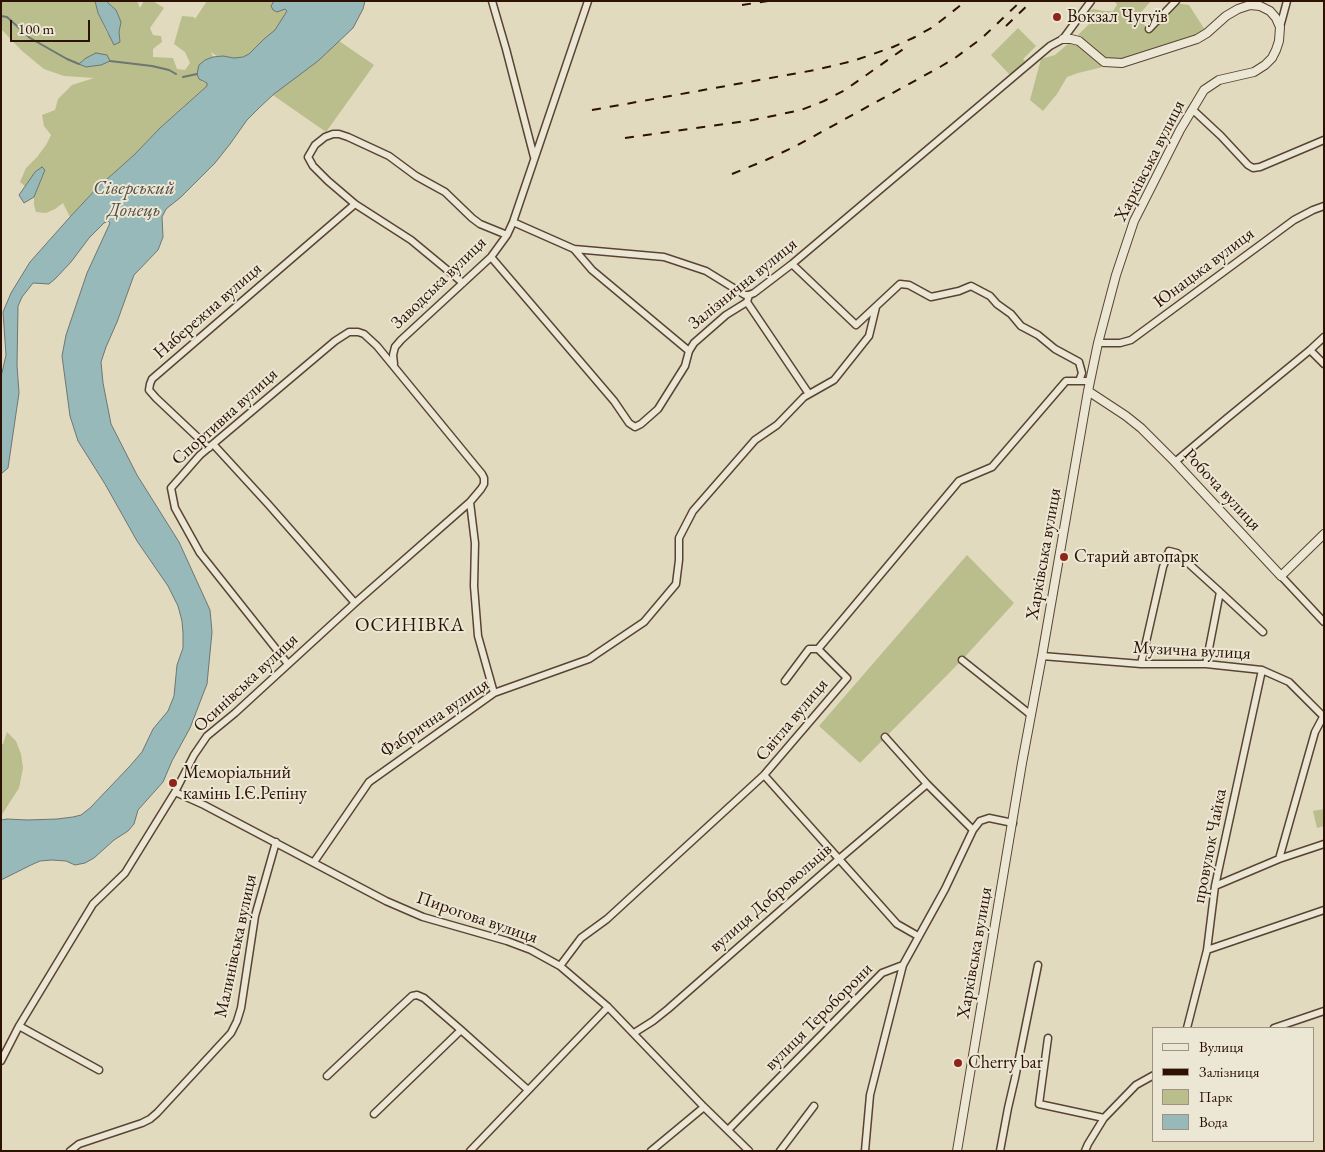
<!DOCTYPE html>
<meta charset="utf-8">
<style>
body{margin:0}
#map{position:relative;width:1325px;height:1152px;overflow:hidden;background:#e1dabf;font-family:"EB Garamond",serif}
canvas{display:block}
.frame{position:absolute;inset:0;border:2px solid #2d1103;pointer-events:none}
.legend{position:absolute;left:1152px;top:1027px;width:162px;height:115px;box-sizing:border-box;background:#ece7d5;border:1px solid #a09181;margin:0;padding:6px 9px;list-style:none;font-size:15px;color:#2d1103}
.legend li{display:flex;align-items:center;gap:10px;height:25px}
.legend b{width:25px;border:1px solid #a09181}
.scale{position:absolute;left:10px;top:20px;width:80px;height:22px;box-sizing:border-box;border:2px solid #2d1103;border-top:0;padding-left:6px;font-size:15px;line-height:18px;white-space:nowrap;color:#2d1103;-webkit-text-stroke:4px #ece7d5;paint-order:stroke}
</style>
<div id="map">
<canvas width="1325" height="1152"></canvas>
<div class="frame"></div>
<ul class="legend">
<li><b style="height:6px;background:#ece7d5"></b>Вулиця</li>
<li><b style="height:6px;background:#2d1103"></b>Залізниця</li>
<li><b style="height:14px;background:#babd8c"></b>Парк</li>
<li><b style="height:14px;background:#97b9ba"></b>Вода</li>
</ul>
<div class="scale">100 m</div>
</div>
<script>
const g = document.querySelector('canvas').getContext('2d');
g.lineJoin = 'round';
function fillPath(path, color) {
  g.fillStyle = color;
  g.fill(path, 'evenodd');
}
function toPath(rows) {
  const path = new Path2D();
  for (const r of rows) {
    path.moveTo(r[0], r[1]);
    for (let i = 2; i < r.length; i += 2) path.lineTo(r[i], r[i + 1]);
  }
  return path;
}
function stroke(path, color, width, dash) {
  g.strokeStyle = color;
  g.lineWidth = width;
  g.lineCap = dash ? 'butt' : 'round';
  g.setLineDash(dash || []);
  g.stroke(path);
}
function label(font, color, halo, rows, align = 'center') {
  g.font = font + ' "EB Garamond",serif';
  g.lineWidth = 4;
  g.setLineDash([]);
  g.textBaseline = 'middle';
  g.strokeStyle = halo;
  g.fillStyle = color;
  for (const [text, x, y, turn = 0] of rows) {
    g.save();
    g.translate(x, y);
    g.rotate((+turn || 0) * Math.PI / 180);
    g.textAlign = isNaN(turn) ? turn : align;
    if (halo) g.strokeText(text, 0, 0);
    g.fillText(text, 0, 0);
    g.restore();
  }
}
const green = toPath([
 [1,1,95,1,98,13,107,33,120,42,119,32,121,22,116,10,106,1,137,1,140,8,144,1,153,1,164,8,150,28,153,35,161,36,162,42,153,49,153,57,173,58,177,69,185,70,190,63,185,52,174,44,182,16,194,17,195,19,207,1,281,1,374,65,326,132,211,52,213,57,205,60,202,82,207,83,207,86,160,128,134,155,97,188,70,217,63,203,55,209,46,213,36,212,34,205,34,197,45,171,35,172,25,186,20,182,26,168,37,157,46,145,51,135,44,126,42,115,55,110,58,99,72,85,94,78,64,76,44,69,22,51,1,29],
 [1115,1,1151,1,1136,18,1149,29,1174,3,1189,5,1207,33,1119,63,1078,73,1067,77,1057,94,1043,111,1030,100,1041,59,1055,55,1069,43,1073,42,1078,45,1082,44,1078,35,1092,21,1088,12,1093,9,1104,11,1113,11,1117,5],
 [1018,28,1036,46,1023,59,1025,61,1010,75,991,55],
 [967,555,1014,603,962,660,860,763,819,726],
 [7,732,16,741,21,754,23,768,19,788,1,816,1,744,3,744],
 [1324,809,1324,826,1317,828,1313,811]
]);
const water = toPath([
 [95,1,106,1,116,10,121,22,119,32,120,42,114,45,98,13,95,1],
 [274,1,365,1,363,9,353,28,318,61,274,94,260,107,247,120,230,144,215,163,181,197,166,209,162,217,163,237,158,250,134,275,117,322,106,347,101,362,103,383,111,424,137,475,179,542,210,610,212,632,207,684,190,728,172,761,163,782,138,810,134,824,128,831,114,840,94,858,85,863,75,865,66,861,52,860,40,861,31,865,1,880,1,820,7,819,27,820,57,819,73,817,81,815,90,808,129,767,142,752,153,729,168,711,174,696,177,665,183,648,183,633,182,621,178,606,168,586,137,541,105,484,78,441,70,416,62,356,66,335,87,273,110,223,108,221,104,223,89,238,71,262,55,279,49,284,33,283,22,297,18,306,17,365,19,393,8,468,1,474,1,377,6,355,3,312,11,293,30,262,70,217,97,188,134,155,160,128,207,86,207,83,199,79,197,74,199,65,205,60,213,57,223,56,234,58,243,57,249,54,264,39,275,30,287,11,285,9,277,12,273,10,271,6,274,1],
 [96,53,107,55,110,61,101,65,86,67,79,64,86,58,96,53],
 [42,167,45,170,34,197,24,203,19,195,35,172,42,167]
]);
const stream = toPath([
 [1,16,7,17,30,38,67,59,79,64],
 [110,61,152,66,169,70,176,74],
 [183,77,197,74]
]);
const minor = toPath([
 [492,1,506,49,534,157],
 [1280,27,1287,1],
 [1149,29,1176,1],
 [1192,109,1221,136,1248,165,1253,168,1260,167,1324,140],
 [513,222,574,249,664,257,706,271,745,295,749,295],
 [574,249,592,270,689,351],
 [491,257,614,401,629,423,635,427,641,424,658,409,685,366,689,351,694,343,726,315,747,302,749,295,754,293,792,264,1050,46,1063,39,1091,1],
 [792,264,856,325,900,284,909,285,931,297,959,291,971,286,990,296,997,304,1011,314,1021,326,1038,335,1055,349,1079,362,1082,373,1079,381],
 [463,283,411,240,355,204,328,181,313,166,308,157,315,145,325,137,333,134,339,134,348,137,389,156,416,176,445,192,472,218,480,224,507,235],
 [747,302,809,394],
 [1098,343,1120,343,1131,340,1294,220,1313,210,1324,206],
 [1310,350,1324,364],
 [394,364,393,355,395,347,401,340,491,257,507,235,513,222,588,1],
 [213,444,268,504,355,603],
 [209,448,156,398,149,390,150,384,152,379,355,204],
 [1175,462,1226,419,1310,350,1324,337],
 [470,502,475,543,474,586,478,636,494,693],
 [1281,576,1324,622],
 [1042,656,1141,664,1206,664,1262,670,1289,682,1324,717],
 [962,660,1031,715],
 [1141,664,1163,567,1169,551,1177,553,1220,592,1263,632],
 [1206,664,1220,592],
 [785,681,809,649,818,649],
 [885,737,927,784,973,830],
 [764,775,897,924,918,936],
 [175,792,204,805,386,901,423,917,507,941,531,950,560,966,608,1007,704,1107,749,1151],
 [1279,859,1315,732,1323,717],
 [314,862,369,782,494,693,589,659,644,622,676,584,679,560,679,538,693,511,755,440,777,425,804,397,834,380,869,336,876,307],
 [1215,886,1279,859,1324,844],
 [1207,950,1324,910],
 [560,966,581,938,607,919,764,775,847,678,818,649,959,481,992,467,1066,381,1090,381],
 [19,1026,99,1070],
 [1187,1028,1207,950,1215,886,1262,670],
 [1274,1028,1324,1011],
 [634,1033,653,1021,668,1009,839,859,927,784],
 [1048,1038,1039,1104,1104,1118],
 [1,1061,19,1026,93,904,125,873,175,792,194,755,207,736,235,713,355,603,470,502,481,489,484,484,484,478,482,474,377,346,364,334,358,332,349,332,335,341,200,455,171,488,175,508,200,553,288,664],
 [327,1076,399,1008,412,996,417,995,424,998,461,1030,528,1090],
 [374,1114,461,1030],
 [728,1130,882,973,903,965,945,889,973,830,980,821,989,818,1013,823],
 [70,1151,79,1144,142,1123,150,1119,157,1113,231,1033,237,1021,241,1008,255,916,276,842],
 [470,1151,608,1007],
 [651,1151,704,1107],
 [780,1151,814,1106],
 [865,1151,870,1095,903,965],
 [1000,1151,1008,1108,1015,1078,1038,965],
 [1085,1151,1088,1144,1104,1118,1136,1085,1154,1075]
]);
const tertiary = toPath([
 [1088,391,1126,416,1141,428,1175,462,1281,576,1324,534],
 [957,1151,1022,763,1042,656,1088,391,1098,343,1116,275,1134,221,1180,130,1204,90,1219,80,1254,72,1265,65,1272,58,1276,50,1279,41,1280,27,1276,18,1270,11,1260,6,1250,5,1238,9,1226,16,1207,33,1197,39,1122,63,1104,62,1079,41,1071,39,1063,39]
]);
const rail = toPath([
 [742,5,768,1],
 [1006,26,1032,1],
 [592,110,815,70,853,61,893,47,913,38,933,27,966,1],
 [625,138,753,120,801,110,824,101,845,90,909,45],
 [732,174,766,160,794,147,940,67,955,58,982,38,1021,1]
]);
const markers = [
 [1057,17,5,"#8f2418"],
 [1064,557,5,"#8f2418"],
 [173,783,5,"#8f2418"],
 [958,1063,5,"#8f2418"]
];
const poiNames = [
 ["Вокзал Чугуїв",1067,17],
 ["Старий автопарк",1074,557],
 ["Меморіальний",183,773],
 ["камінь І.Є.Рєпіну",183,794],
 ["Cherry bar",968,1063]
];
const streetNames = [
 ["Харківська вулиця",1150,161,-63],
 ["Юнацька вулиця",1204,268,-37],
 ["Заводська вулиця",439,283,-44],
 ["Залізнична вулиця",743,284,-39],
 ["Набережна вулиця",208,311,-41],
 ["Спортивна вулиця",225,417,-42],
 ["Робоча вулиця",1222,490,47],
 ["Харківська вулиця",1044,554,-80],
 ["Музична вулиця",1192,651,3],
 ["Осинівська вулиця",246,683,-43],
 ["Фабрична вулиця",435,718,-34],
 ["Світла вулиця",792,720,-50],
 ["провулок Чайка",1210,846,-79],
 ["вулиця Добровольців",771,898,-41],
 ["Пирогова вулиця",477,918,19],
 ["Малинівська вулиця",236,946,-78],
 ["Харківська вулиця",975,953,-80],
 ["вулиця Тероборони",819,1017,-45]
];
const waterNames = [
 ["Сіверський",134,189],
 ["Донець",134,211]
];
const neighbourhoodNames = [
 ["ОСИНІВКА",410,626]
];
fillPath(green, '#babd8c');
fillPath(water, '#97b9ba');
stroke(water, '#6d7671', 1);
stroke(stream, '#6d7671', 2);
stroke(minor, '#5a4332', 9);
stroke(tertiary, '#5a4332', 10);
stroke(minor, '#ece7d5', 6);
stroke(tertiary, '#ece7d5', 8);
stroke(rail, '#2d1103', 2, [9, 9]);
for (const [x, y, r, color] of markers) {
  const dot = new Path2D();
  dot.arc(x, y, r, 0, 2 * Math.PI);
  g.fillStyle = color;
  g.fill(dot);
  stroke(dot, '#ece7d5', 2);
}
label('18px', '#2d1103', '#ece7d5', poiNames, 'left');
label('18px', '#2d1103', '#ece7d5', streetNames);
label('italic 19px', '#524c43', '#ece7d5', waterNames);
g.letterSpacing = '1px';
label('19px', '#2d1103', '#ece7d5', neighbourhoodNames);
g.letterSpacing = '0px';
</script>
